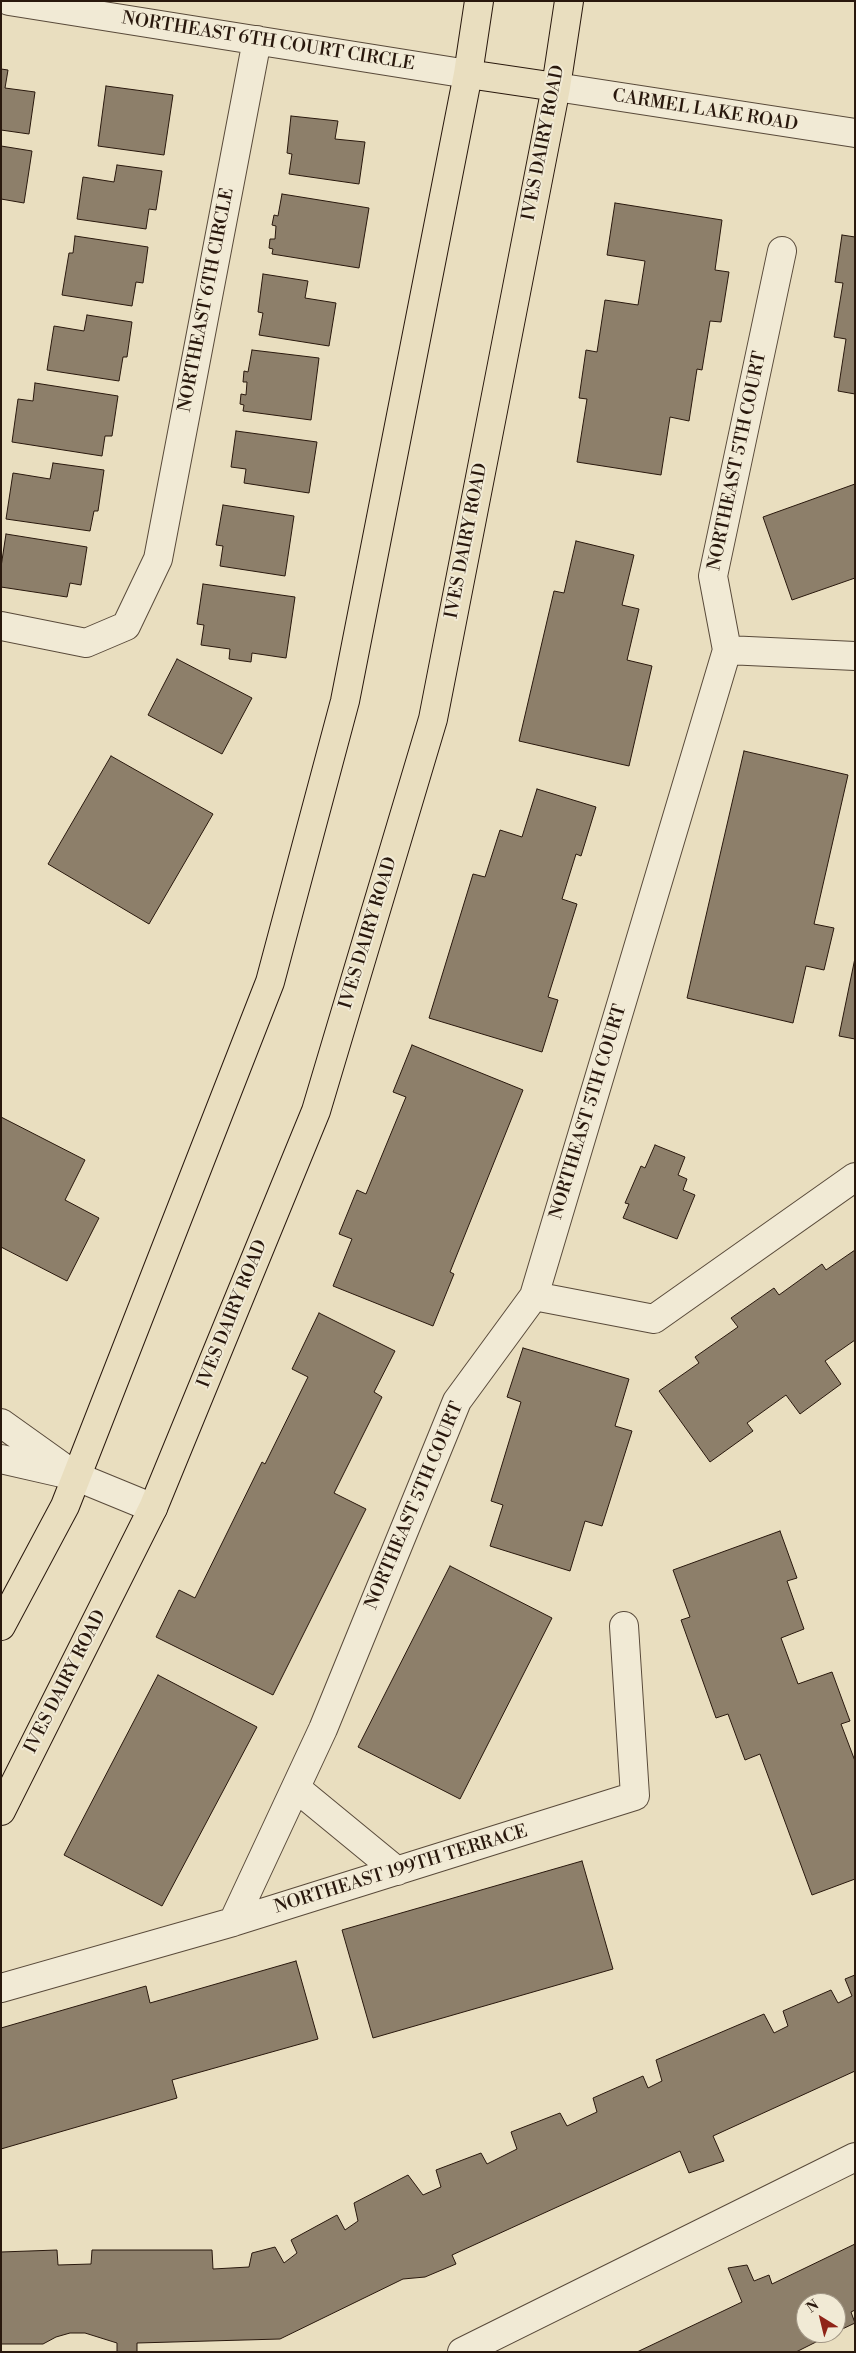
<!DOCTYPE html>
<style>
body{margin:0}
#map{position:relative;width:856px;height:2353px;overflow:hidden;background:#e9debf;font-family:"Libre Bodoni",serif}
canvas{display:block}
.frame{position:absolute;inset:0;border:2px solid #29180d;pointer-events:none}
.north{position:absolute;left:796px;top:2293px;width:50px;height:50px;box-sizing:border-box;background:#f1ead5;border:1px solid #a19685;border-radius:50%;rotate:324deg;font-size:14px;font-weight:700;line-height:20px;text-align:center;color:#29180d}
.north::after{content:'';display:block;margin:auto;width:18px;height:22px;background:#8f2418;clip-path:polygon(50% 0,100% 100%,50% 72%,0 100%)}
</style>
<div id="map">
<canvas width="856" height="2353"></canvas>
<div class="frame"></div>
<div class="north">N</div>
</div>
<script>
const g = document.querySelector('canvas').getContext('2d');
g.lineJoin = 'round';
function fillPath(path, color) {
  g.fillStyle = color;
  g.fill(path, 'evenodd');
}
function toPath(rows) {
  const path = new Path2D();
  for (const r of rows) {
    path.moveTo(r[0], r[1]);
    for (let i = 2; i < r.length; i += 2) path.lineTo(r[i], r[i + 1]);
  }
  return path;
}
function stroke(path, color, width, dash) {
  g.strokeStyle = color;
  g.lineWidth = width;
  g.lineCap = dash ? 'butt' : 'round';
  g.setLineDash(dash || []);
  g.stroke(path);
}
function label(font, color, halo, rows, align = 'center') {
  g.font = font + ' "Libre Bodoni",serif';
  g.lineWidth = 4;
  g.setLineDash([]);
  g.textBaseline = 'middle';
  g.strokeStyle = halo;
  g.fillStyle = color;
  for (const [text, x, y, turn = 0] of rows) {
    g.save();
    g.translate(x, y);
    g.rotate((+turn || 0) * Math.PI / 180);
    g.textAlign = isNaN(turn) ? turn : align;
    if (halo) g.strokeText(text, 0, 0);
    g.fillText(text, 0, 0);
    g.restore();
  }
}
const building = toPath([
 [1,69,8,70,5,88,35,92,29,134,1,130,1,69],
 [106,86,173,95,164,155,98,146,106,86],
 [291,116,338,121,335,139,365,142,359,184,289,174,292,154,287,153,291,116],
 [1,146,32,151,24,203,1,199,1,146],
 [117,165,162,171,156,210,149,209,146,229,77,219,83,177,114,182,117,165],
 [282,194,369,208,359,268,272,254,273,249,269,248,270,239,275,239,276,226,272,225,274,215,278,216,282,194],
 [615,203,722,220,715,270,729,272,721,322,710,321,702,370,697,369,689,421,670,417,661,475,577,462,587,399,579,398,586,350,597,352,605,300,638,305,645,261,607,255,615,203],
 [842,235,855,237,855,394,838,391,846,339,834,337,843,283,835,282,842,235],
 [75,236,148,247,143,283,136,282,132,306,62,295,69,253,73,253,75,236],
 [263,274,308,281,305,298,336,303,329,346,259,335,263,313,258,312,263,274],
 [87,315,132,322,127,357,123,357,119,381,47,370,54,326,84,331,87,315],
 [252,350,319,358,311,420,243,411,244,405,240,404,241,394,246,395,247,382,243,382,244,371,248,372,252,350],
 [35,383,118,396,112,436,105,436,102,456,12,442,18,399,33,401,35,383],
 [236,431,317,442,309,493,244,483,246,469,231,467,236,431],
 [53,463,104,470,98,511,94,511,90,531,6,519,13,473,50,479,53,463],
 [855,484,855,578,792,600,763,517,855,484],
 [223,505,294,516,285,576,220,566,223,546,216,545,223,505],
 [6,534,87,547,81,585,70,583,67,597,1,587,1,567,6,534],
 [576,541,634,555,622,605,639,609,627,660,652,666,629,766,519,741,554,591,564,593,576,541],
 [203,584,295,597,286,658,252,653,251,662,229,659,230,649,201,645,204,625,197,624,203,584],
 [177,659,252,698,222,754,148,715,177,659],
 [744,751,848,775,814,924,834,928,824,970,806,966,793,1023,687,998,744,751],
 [111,756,213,814,149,924,48,864,111,756],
 [537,789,596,807,581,856,576,854,562,899,577,904,548,997,558,1000,542,1052,429,1018,473,874,485,877,500,830,522,837,537,789],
 [855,958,855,1039,839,1036,855,958],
 [412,1045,523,1090,450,1272,454,1274,433,1326,333,1286,352,1239,339,1234,357,1190,366,1194,406,1097,393,1092,412,1045],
 [1,1117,85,1160,65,1200,99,1218,67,1281,1,1247,1,1117],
 [655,1145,685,1157,678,1175,687,1179,683,1190,695,1195,677,1239,623,1218,629,1204,625,1203,641,1166,645,1168,655,1145],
 [855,1250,855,1340,825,1361,841,1384,800,1414,786,1395,747,1423,753,1431,710,1462,659,1391,699,1363,695,1357,738,1327,731,1318,774,1288,779,1295,822,1264,826,1270,855,1250],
 [319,1313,395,1351,374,1392,382,1397,334,1493,366,1509,273,1695,156,1637,179,1590,195,1598,262,1462,265,1464,308,1377,292,1369,319,1313],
 [523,1348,629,1379,615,1426,632,1431,602,1526,585,1521,570,1571,490,1546,503,1505,491,1501,521,1402,507,1397,523,1348],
 [780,1531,797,1578,787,1581,804,1629,781,1638,798,1684,832,1672,850,1721,841,1724,855,1761,855,1879,812,1895,760,1754,745,1760,728,1714,716,1718,681,1620,690,1617,673,1570,780,1531],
 [450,1566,552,1618,460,1799,358,1747,450,1566],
 [158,1675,257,1727,162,1906,64,1855,158,1675],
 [582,1861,613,1969,373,2038,342,1930,582,1861],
 [296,1961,318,2039,172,2080,177,2098,1,2149,1,2028,146,1986,150,2003,296,1961],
 [855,1975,855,2071,713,2136,724,2161,689,2173,680,2151,452,2255,456,2264,425,2277,403,2279,280,2339,137,2343,137,2352,117,2352,117,2343,85,2333,70,2333,56,2337,43,2344,1,2344,1,2252,57,2250,58,2265,91,2264,92,2250,212,2250,213,2269,249,2267,252,2253,275,2247,284,2263,297,2253,291,2240,337,2215,345,2230,358,2221,354,2203,408,2175,423,2195,441,2187,436,2170,481,2153,487,2164,517,2149,511,2132,560,2113,567,2126,597,2112,593,2098,643,2076,648,2088,662,2081,656,2060,764,2014,774,2033,788,2026,783,2011,831,1990,838,2003,852,1996,845,1979,855,1975],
 [855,2244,855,2310,851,2312,855,2323,836,2332,836,2303,806,2303,806,2333,834,2333,796,2352,637,2352,742,2302,728,2268,747,2265,754,2281,769,2275,772,2284,855,2244]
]);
const minor = toPath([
 [9,1,468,74],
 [556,87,855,133],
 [1,626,86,643,126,626,158,559,257,40],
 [727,650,855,656],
 [534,1296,654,1319,855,1177],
 [1,1423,64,1468],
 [1,1459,75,1476,153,1508],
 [296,1788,397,1871],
 [233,1922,323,1729,457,1401,534,1296,727,650,713,576,782,251],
 [1,1988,233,1922,635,1796,624,1626],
 [462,2352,855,2157]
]);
const major = toPath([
 [468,74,556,87],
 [1,1626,65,1506,270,982,345,701,468,74,479,1],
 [1,1811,153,1508,316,1111,433,719,556,87,569,1]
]);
const streetNames = [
 ["NORTHEAST 6TH COURT CIRCLE",268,42,9],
 ["CARMEL LAKE ROAD",705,111,9],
 ["IVES DAIRY ROAD",544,143,-79],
 ["NORTHEAST 6TH CIRCLE",207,300,-79],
 ["NORTHEAST 5TH COURT",738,461,-78],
 ["IVES DAIRY ROAD",467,541,-79],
 ["IVES DAIRY ROAD",369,933,-73],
 ["NORTHEAST 5TH COURT",589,1112,-73],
 ["IVES DAIRY ROAD",233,1314,-68],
 ["NORTHEAST 5TH COURT",415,1506,-67],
 ["IVES DAIRY ROAD",66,1682,-63],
 ["NORTHEAST 199TH TERRACE",401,1870,-17]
];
fillPath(building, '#8d7f6a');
stroke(building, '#29180d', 1);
stroke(minor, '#594a3a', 30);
stroke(major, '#29180d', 30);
stroke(minor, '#f1ead5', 28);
stroke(major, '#e9debf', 28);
label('18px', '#29180d', '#f1ead5', streetNames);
</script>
